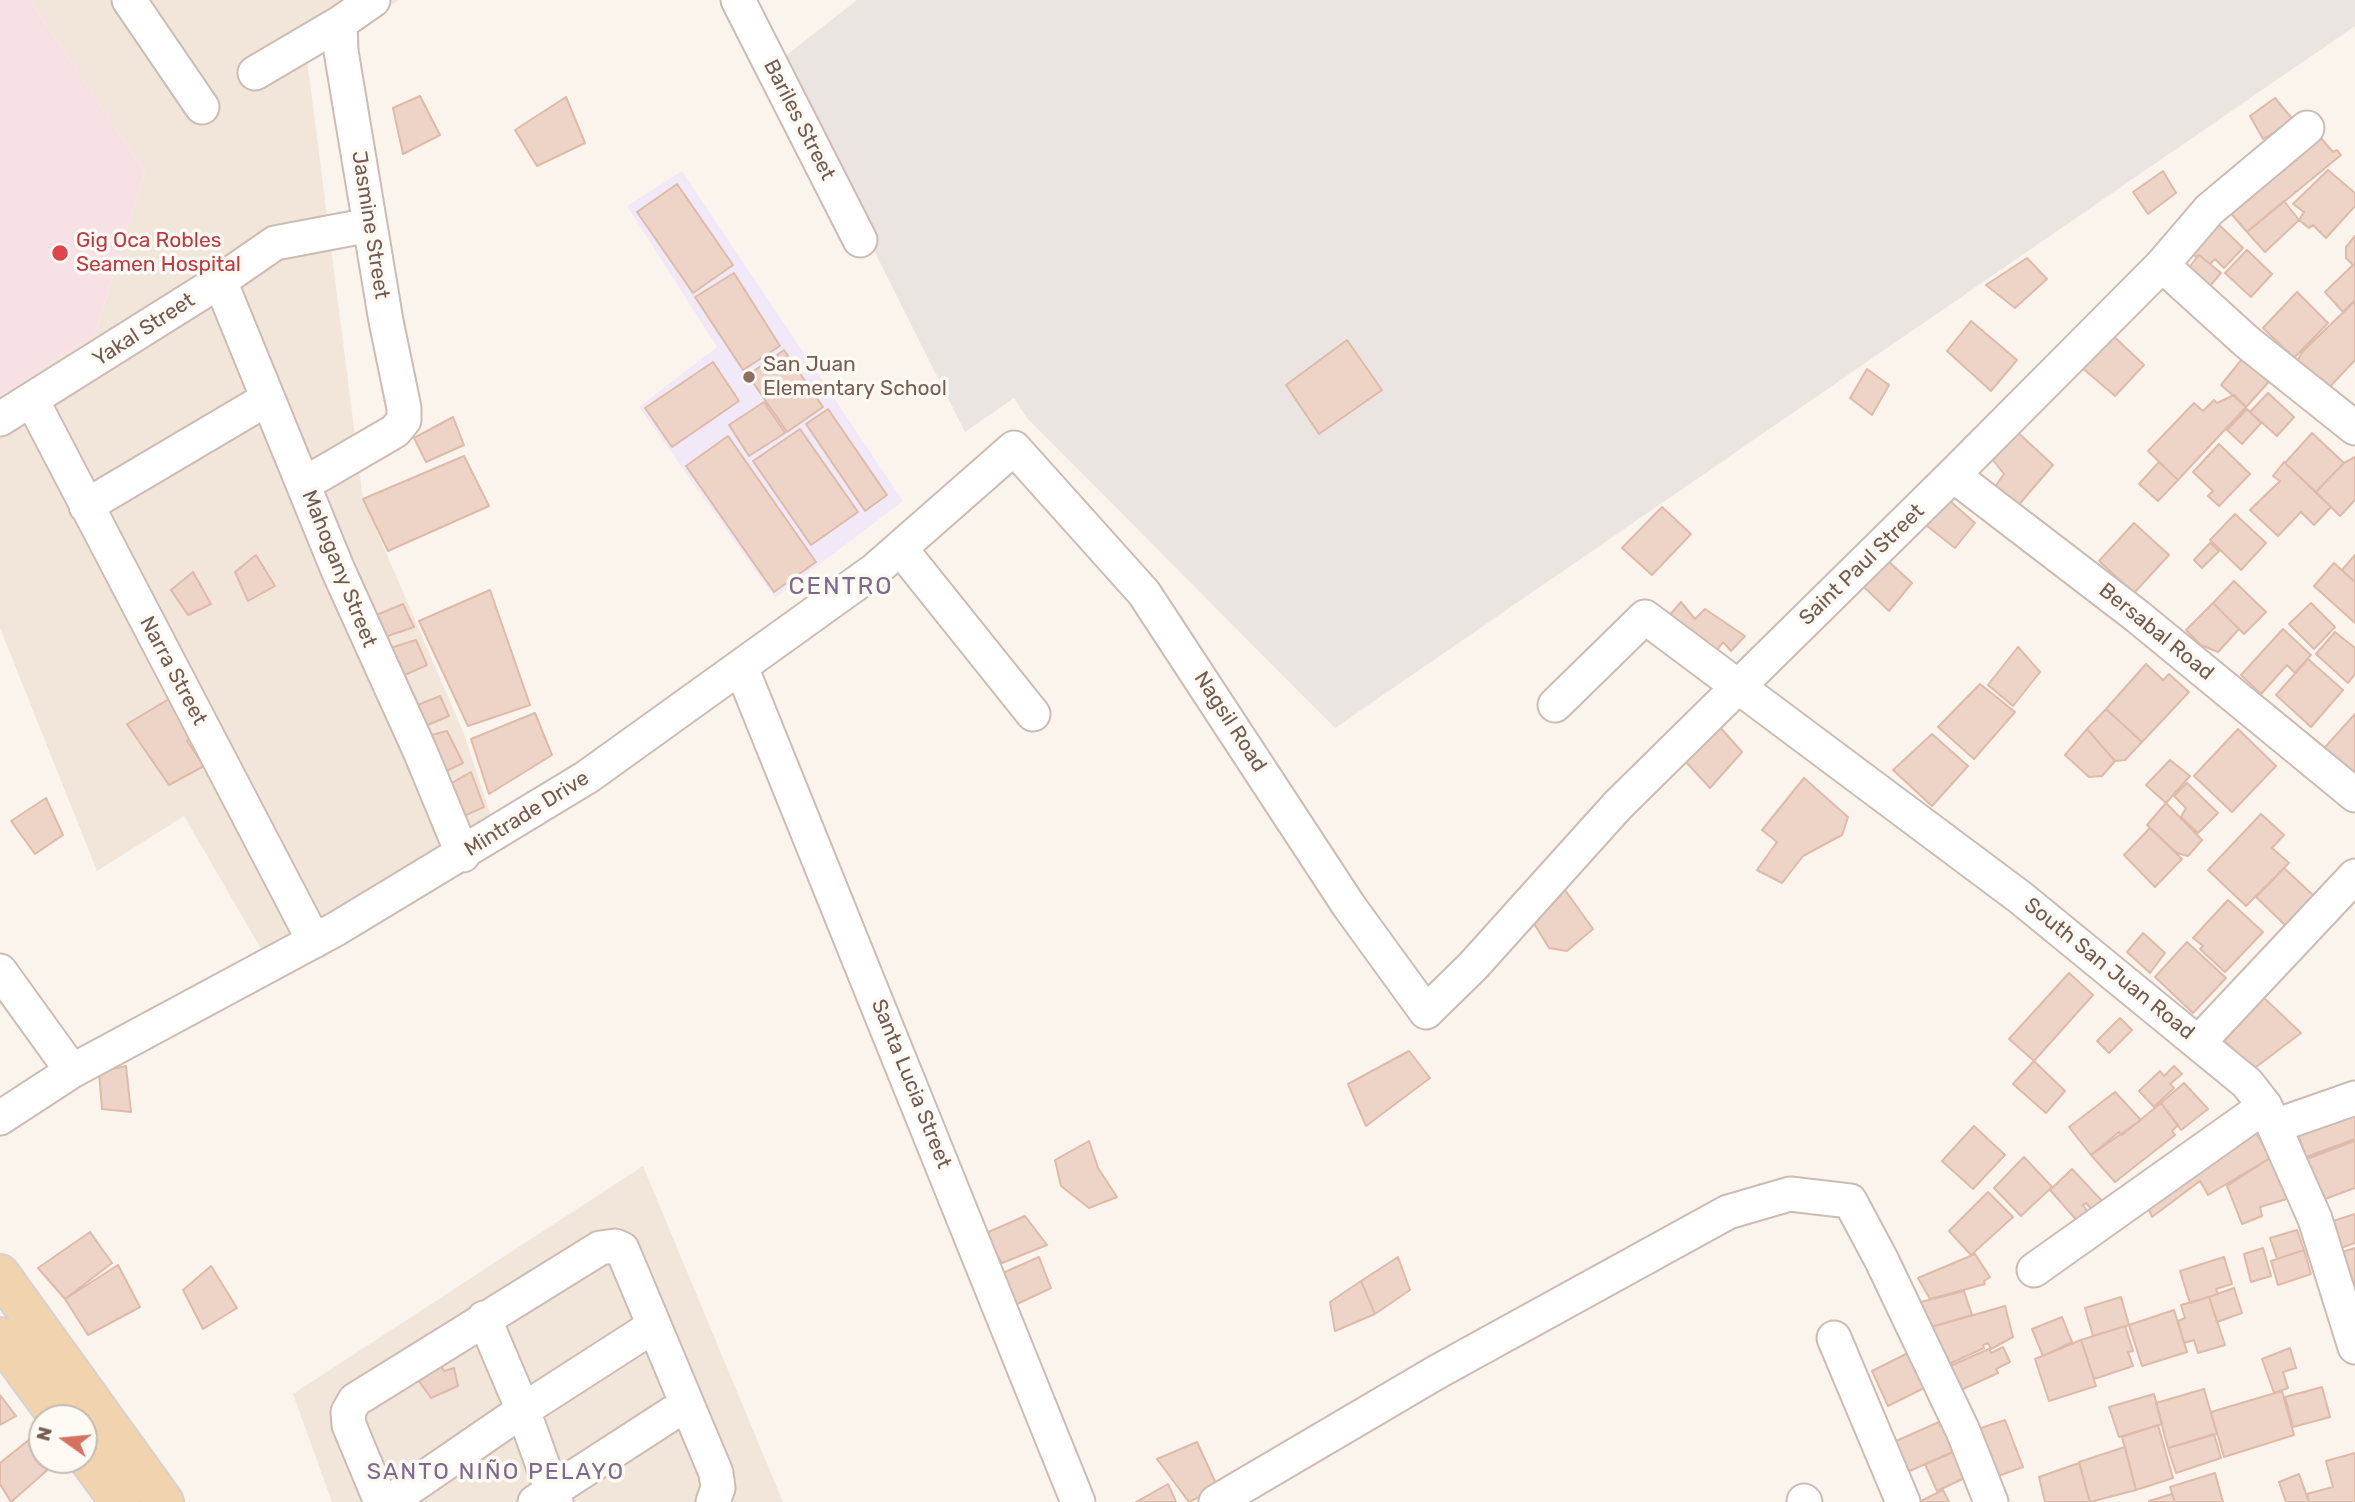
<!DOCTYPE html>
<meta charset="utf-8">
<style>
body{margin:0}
#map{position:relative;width:2355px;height:1502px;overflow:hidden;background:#fbf4ec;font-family:Rubik,sans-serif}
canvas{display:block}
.north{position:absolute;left:28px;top:1404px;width:70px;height:70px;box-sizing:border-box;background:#fdf9f3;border:2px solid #c6bab2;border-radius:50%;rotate:285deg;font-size:19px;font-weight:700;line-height:28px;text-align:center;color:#745b51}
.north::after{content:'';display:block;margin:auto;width:24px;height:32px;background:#d67360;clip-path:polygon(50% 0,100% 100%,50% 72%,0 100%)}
</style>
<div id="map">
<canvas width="2355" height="1502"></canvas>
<div class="north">N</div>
</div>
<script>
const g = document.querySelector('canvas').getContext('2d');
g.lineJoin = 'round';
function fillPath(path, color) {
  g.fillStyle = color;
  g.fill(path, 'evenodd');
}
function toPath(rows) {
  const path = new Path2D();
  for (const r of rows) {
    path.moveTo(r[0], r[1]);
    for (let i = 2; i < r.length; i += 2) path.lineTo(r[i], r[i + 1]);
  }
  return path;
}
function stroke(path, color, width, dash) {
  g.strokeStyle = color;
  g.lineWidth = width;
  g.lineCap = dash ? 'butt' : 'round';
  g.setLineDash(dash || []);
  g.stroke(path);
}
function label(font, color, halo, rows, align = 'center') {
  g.font = font + ' Rubik,sans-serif';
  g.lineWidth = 7;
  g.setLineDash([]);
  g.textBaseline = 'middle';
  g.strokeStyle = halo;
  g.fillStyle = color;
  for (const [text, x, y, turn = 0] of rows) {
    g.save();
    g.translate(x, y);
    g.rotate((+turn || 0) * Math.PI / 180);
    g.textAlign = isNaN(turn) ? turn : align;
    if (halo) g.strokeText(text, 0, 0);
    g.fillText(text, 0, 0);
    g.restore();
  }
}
const residential = toPath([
 [30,0,399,0,307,59,363,499,464,734,492,819,264,954,184,816,97,871,0,628,0,396,95,334,145,172],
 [643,1166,783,1502,332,1502,293,1394]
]);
const industrial = toPath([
 [857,0,2355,0,2355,26,1335,728,1027,418,1014,398,965,432,779,61]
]);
const education = toPath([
 [682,171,903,501,775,598,639,407,717,347,627,206]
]);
const medical = toPath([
 [0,0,30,0,145,172,95,334,0,396]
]);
const building = toPath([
 [420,96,440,135,403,154,393,108,420,96],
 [566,97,585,143,537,166,515,130,566,97],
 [2275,98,2294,121,2263,139,2250,116,2275,98],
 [2313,129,2333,152,2337,150,2341,155,2247,232,2222,203,2313,129],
 [2328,170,2355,193,2355,206,2326,238,2313,225,2309,228,2299,220,2304,212,2293,204,2328,170],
 [2163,171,2176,193,2148,214,2133,192,2163,171],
 [677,184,733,265,693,293,637,212,677,184],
 [2284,201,2299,220,2265,252,2247,232,2284,201],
 [2214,220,2243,248,2224,268,2215,259,2210,264,2199,255,2196,257,2184,246,2214,220],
 [2355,236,2355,300,2343,312,2325,292,2353,265,2346,258,2346,247,2355,236],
 [2247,250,2272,274,2251,297,2225,273,2247,250],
 [2199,255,2221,273,2204,293,2183,275,2199,255],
 [2027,258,2047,279,2015,308,1986,285,2027,258],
 [734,273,780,346,743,370,695,297,734,273],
 [2297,292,2328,323,2294,358,2263,328,2297,292],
 [2355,301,2355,360,2325,392,2293,368,2303,351,2355,301],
 [1971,321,2017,360,1991,391,1947,351,1971,321],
 [2108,331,2144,365,2115,396,2080,366,2108,331],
 [1347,340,1382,390,1319,434,1286,385,1347,340],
 [784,350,823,407,787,432,748,375,784,350],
 [2247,353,2274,376,2246,407,2221,385,2247,353],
 [713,362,739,401,672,447,645,408,713,362],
 [1867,369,1889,385,1872,415,1850,398,1867,369],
 [2268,393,2294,417,2277,436,2250,412,2268,393],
 [2234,395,2246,407,2178,480,2148,451,2194,403,2203,411,2214,400,2217,403,2234,395],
 [764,402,785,433,749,456,729,425,764,402],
 [828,409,887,495,865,511,806,424,828,409],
 [2247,409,2261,423,2242,444,2227,430,2247,409],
 [453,417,464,445,426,462,414,438,453,417],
 [800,429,858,512,811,545,753,461,800,429],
 [2015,430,2053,465,2016,508,1994,488,2004,474,1993,460,2015,430],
 [2312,433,2344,463,2316,492,2285,463,2312,433],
 [728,436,816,562,774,592,686,466,728,436],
 [2219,444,2250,474,2219,506,2208,496,2213,491,2193,472,2219,444],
 [464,456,489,506,388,551,363,499,464,456],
 [2355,457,2355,500,2340,516,2316,492,2344,463,2355,457],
 [2159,462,2178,480,2158,501,2139,484,2159,462],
 [2284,462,2331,507,2314,525,2301,512,2278,536,2250,510,2280,481,2273,476,2284,462],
 [1942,494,1975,523,1955,548,1922,522,1942,494],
 [1662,507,1691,534,1652,575,1622,548,1662,507],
 [2235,514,2266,543,2241,570,2210,540,2235,514],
 [2134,523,2169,555,2134,593,2099,561,2134,523],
 [2210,543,2219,551,2202,568,2194,560,2210,543],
 [256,555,275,586,248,601,235,572,256,555],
 [2355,555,2355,582,2342,570,2355,555],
 [1887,560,1912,583,1889,611,1864,587,1887,560],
 [2334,563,2355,582,2355,623,2314,586,2334,563],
 [193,572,211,604,188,615,171,590,193,572],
 [2234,581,2266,612,2244,634,2213,603,2234,581],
 [490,590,530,705,468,726,419,621,490,590],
 [1681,602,1695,619,1705,609,1745,636,1731,651,1723,642,1710,660,1666,619,1681,602],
 [2213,603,2239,629,2218,652,2201,645,2186,630,2213,603],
 [2311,603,2335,627,2314,649,2289,624,2311,603],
 [403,604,414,627,382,638,374,616,403,604],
 [2283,629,2311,655,2295,673,2287,665,2261,694,2241,675,2283,629],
 [2335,632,2355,648,2355,674,2348,683,2316,654,2335,632],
 [416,640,427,665,398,678,384,650,416,640],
 [2018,647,2040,672,2013,706,1988,685,2018,647],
 [2308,659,2343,690,2311,727,2276,695,2308,659],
 [2146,664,2163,680,2169,674,2189,692,2142,742,2106,709,2146,664],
 [1980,684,2015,712,1974,759,1938,727,1980,684],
 [174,696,195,734,187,741,204,766,169,785,127,724,174,696],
 [440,696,449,716,418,729,408,709,440,696],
 [2106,709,2142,742,2125,760,2115,761,2087,729,2106,709],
 [535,713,552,755,489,794,471,739,535,713],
 [2355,714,2355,783,2318,755,2355,714],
 [1719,726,1742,752,1710,788,1685,761,1719,726],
 [2087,729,2115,761,2102,776,2089,777,2065,755,2087,729],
 [2238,729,2276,766,2232,812,2194,776,2238,729],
 [447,731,463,763,440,774,420,738,447,731],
 [1932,734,1968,766,1932,806,1893,770,1932,734],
 [2170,760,2190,776,2166,803,2146,785,2170,760],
 [471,772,484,807,455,820,443,788,471,772],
 [1804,778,1848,817,1842,835,1803,856,1782,883,1757,870,1777,842,1762,830,1804,778],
 [2187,783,2218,813,2198,833,2181,817,2186,808,2174,796,2187,783],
 [46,798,63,835,35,854,11,821,46,798],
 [2166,803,2202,840,2188,856,2177,853,2147,825,2166,803],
 [2261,814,2284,835,2272,848,2289,863,2246,906,2208,870,2261,814],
 [2150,828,2182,859,2155,887,2124,855,2150,828],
 [2284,868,2314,896,2286,926,2256,897,2284,868],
 [1565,890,1593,929,1567,951,1549,948,1530,917,1565,890],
 [2228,900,2263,932,2225,972,2200,949,2203,946,2193,938,2228,900],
 [2143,933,2165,953,2150,973,2127,952,2143,933],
 [2187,942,2226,978,2193,1013,2155,977,2187,942],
 [2069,973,2093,995,2034,1061,2009,1039,2069,973],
 [2263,997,2301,1033,2252,1070,2220,1036,2263,997],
 [2120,1018,2132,1030,2109,1053,2097,1041,2120,1018],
 [1409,1051,1430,1078,1366,1126,1348,1084,1409,1051],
 [2034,1061,2065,1091,2046,1113,2013,1084,2034,1061],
 [126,1066,131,1112,102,1109,99,1072,126,1066],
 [2174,1066,2182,1074,2170,1084,2174,1088,2154,1107,2139,1091,2160,1071,2164,1076,2174,1066],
 [2184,1083,2208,1109,2181,1130,2161,1103,2184,1083],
 [2115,1092,2141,1120,2091,1155,2069,1127,2115,1092],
 [2161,1103,2178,1125,2172,1131,2175,1135,2115,1182,2091,1155,2119,1132,2122,1135,2161,1103],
 [2355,1106,2355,1139,2306,1157,2296,1128,2355,1106],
 [1974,1126,2005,1155,1973,1189,1942,1161,1974,1126],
 [2255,1131,2270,1158,2208,1195,2200,1181,2152,1217,2144,1198,2255,1131],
 [1089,1141,1098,1168,1117,1197,1089,1208,1061,1186,1055,1160,1089,1141],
 [2355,1141,2355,1188,2325,1199,2323,1193,2317,1195,2304,1160,2355,1141],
 [2024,1157,2052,1187,2021,1216,1994,1188,2024,1157],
 [2270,1158,2290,1198,2260,1207,2262,1216,2242,1224,2227,1186,2270,1158],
 [2072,1169,2103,1202,2093,1211,2086,1203,2083,1205,2089,1214,2079,1223,2050,1190,2072,1169],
 [1988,1192,2013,1217,1971,1255,1949,1231,1988,1192],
 [2355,1214,2355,1243,2338,1249,2330,1222,2355,1214],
 [1025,1216,1047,1245,1002,1263,984,1234,1025,1216],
 [2297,1230,2304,1250,2277,1259,2270,1238,2297,1230],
 [90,1232,112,1263,65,1299,38,1268,90,1232],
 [2263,1248,2271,1276,2251,1282,2244,1254,2263,1248],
 [2355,1248,2355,1304,2339,1253,2355,1248],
 [2304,1250,2311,1274,2278,1285,2271,1261,2304,1250],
 [1975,1254,1990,1277,1984,1281,1985,1284,1930,1299,1918,1278,1975,1254],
 [1039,1257,1051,1288,1015,1305,996,1276,1039,1257],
 [1398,1257,1410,1290,1375,1314,1361,1281,1398,1257],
 [2224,1257,2232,1284,2216,1289,2218,1294,2190,1303,2180,1271,2224,1257],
 [118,1265,140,1307,88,1335,65,1299,118,1265],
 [211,1266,237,1308,203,1329,183,1290,211,1266],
 [1361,1281,1375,1314,1335,1331,1330,1302,1361,1281],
 [2234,1288,2242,1313,2217,1322,2209,1297,2234,1288],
 [1964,1291,1972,1315,1921,1330,1909,1305,1964,1291],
 [2121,1297,2129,1325,2093,1336,2085,1308,2121,1297],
 [2209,1297,2225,1345,2198,1353,2194,1340,2184,1343,2178,1321,2185,1318,2181,1305,2209,1297],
 [2005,1306,2013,1337,1991,1349,1988,1343,1983,1345,1984,1348,1938,1369,1921,1330,2005,1306],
 [2174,1310,2187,1352,2142,1366,2129,1325,2174,1310],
 [2062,1317,2072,1342,2043,1356,2032,1329,2062,1317],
 [2125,1326,2133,1351,2128,1352,2133,1366,2094,1379,2081,1340,2125,1326],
 [2081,1340,2096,1386,2049,1401,2035,1359,2081,1340],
 [2003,1347,2010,1362,1996,1369,1998,1373,1952,1394,1941,1370,1989,1349,1991,1353,2003,1347],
 [1918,1348,1934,1383,1888,1406,1872,1371,1918,1348],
 [2290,1348,2296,1368,2283,1372,2288,1388,2274,1393,2262,1359,2290,1348],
 [432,1354,444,1371,454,1368,458,1386,431,1398,411,1370,432,1354],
 [2322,1387,2330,1417,2293,1427,2285,1397,2322,1387],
 [2204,1389,2217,1434,2168,1448,2156,1403,2204,1389],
 [2282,1391,2294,1435,2224,1457,2211,1412,2282,1391],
 [2154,1394,2162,1424,2119,1437,2109,1407,2154,1394],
 [0,1395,16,1416,0,1425,0,1395],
 [2005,1420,2023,1467,1985,1481,1966,1433,2005,1420],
 [1939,1422,1940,1426,1952,1422,1963,1448,1900,1475,1887,1445,1939,1422],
 [2158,1425,2173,1478,2136,1490,2122,1437,2158,1425],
 [2214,1434,2221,1458,2176,1473,2168,1448,2214,1434],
 [30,1439,42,1454,42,1460,47,1460,52,1466,11,1502,0,1484,0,1463,30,1439],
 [1197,1442,1218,1488,1189,1502,1157,1459,1197,1442],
 [2125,1447,2136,1490,2090,1502,2079,1462,2125,1447],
 [1962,1448,1973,1474,1937,1491,1925,1464,1962,1448],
 [2355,1453,2355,1502,2309,1502,2307,1494,2333,1487,2326,1461,2355,1453],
 [2079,1463,2090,1502,2045,1502,2039,1477,2079,1463],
 [2215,1473,2223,1502,2175,1502,2170,1487,2215,1473],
 [2299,1474,2309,1502,2286,1502,2279,1482,2299,1474],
 [1168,1484,1176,1502,1136,1502,1168,1484],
 [1943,1490,1949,1502,1919,1502,1943,1490],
 [2172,1494,2175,1502,2149,1502,2149,1501,2172,1494]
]);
const minor = toPath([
 [129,0,202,107],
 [738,0,860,240],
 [255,73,340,23,373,0],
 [2162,265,2247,342,2355,428],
 [220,281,338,570,420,751,463,855],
 [33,402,314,941],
 [0,419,220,281,275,243,370,225],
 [1953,475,2137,616,2355,795],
 [304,484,395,431,404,420,404,408,386,321,341,51,340,23],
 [86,506,267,399],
 [900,548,1033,714],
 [741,667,1078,1502],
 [1555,705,1645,617,2021,898,2247,1083,2265,1106,2315,1219,2355,1347],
 [0,971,72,1071],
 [2199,1042,2355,876],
 [0,1118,72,1071,336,929,587,777,875,570,1014,448,1144,593,1349,906,1426,1012,1473,966,1618,805,1953,475,2162,265,2209,210,2307,128],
 [2275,1126,2355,1098],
 [2034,1270,2265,1106],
 [484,1318,523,1410,556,1502],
 [1834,1338,1903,1502],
 [1804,1501,1805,1502],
 [381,1502,349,1425,348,1412,355,1400,600,1248,615,1246,622,1249,716,1473,718,1488,713,1502],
 [389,1502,523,1410,652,1327],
 [535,1502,685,1405],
 [1216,1502,1437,1372,1728,1212,1790,1194,1850,1201,1882,1261,1963,1431,1991,1502]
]);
const major = toPath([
 [0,1274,164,1502],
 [0,1337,59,1418],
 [84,1453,120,1502]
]);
const markers = [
 [60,253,9,"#e0444e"],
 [749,377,7,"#8d6e63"]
];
const streetNames = [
 ["Bariles Street",799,120,63],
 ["Jasmine Street",370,225,81],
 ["Yakal Street",144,330,-33],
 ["Saint Paul Street",1862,565,-44],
 ["Mahogany Street",339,569,68],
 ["Bersabal Road",2156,632,39],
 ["Narra Street",173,671,62],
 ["Nagsil Road",1230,722,57],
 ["Mintrade Drive",527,814,-32],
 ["South San Juan Road",2109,969,39],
 ["Santa Lucia Street",911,1084,68]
];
const healthNames = [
 ["Gig Oca Robles",76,241],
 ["Seamen Hospital",76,265]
];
const educationNames = [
 ["San Juan",763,365],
 ["Elementary School",763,389]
];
const neighbourhoodNames = [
 ["SANTO NIÑO PELAYO",496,1472]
];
const quarterNames = [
 ["CENTRO",841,587]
];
fillPath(residential, '#f2e6db');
fillPath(industrial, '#ebe5e1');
fillPath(education, '#f1e9f8');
fillPath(medical, '#f8e1e5');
fillPath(building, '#edd4c7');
stroke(building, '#debaa9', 2);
stroke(minor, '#ccbcb3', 37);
stroke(major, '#d8d1ce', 42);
stroke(minor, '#fff', 33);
stroke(major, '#f1d4ad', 38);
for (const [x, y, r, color] of markers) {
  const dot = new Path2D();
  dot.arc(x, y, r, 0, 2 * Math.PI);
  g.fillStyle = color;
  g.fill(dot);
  stroke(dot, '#fdf9f3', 2.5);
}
label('21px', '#745b51', '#fdf9f3', streetNames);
label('21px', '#be3a42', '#fdf9f3', healthNames, 'left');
label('21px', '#785e54', '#fdf9f3', educationNames, 'left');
g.letterSpacing = '2px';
label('23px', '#80698f', '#fdf9f3', neighbourhoodNames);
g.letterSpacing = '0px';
g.letterSpacing = '2px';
label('24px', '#80698f', '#fdf9f3', quarterNames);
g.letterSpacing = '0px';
</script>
